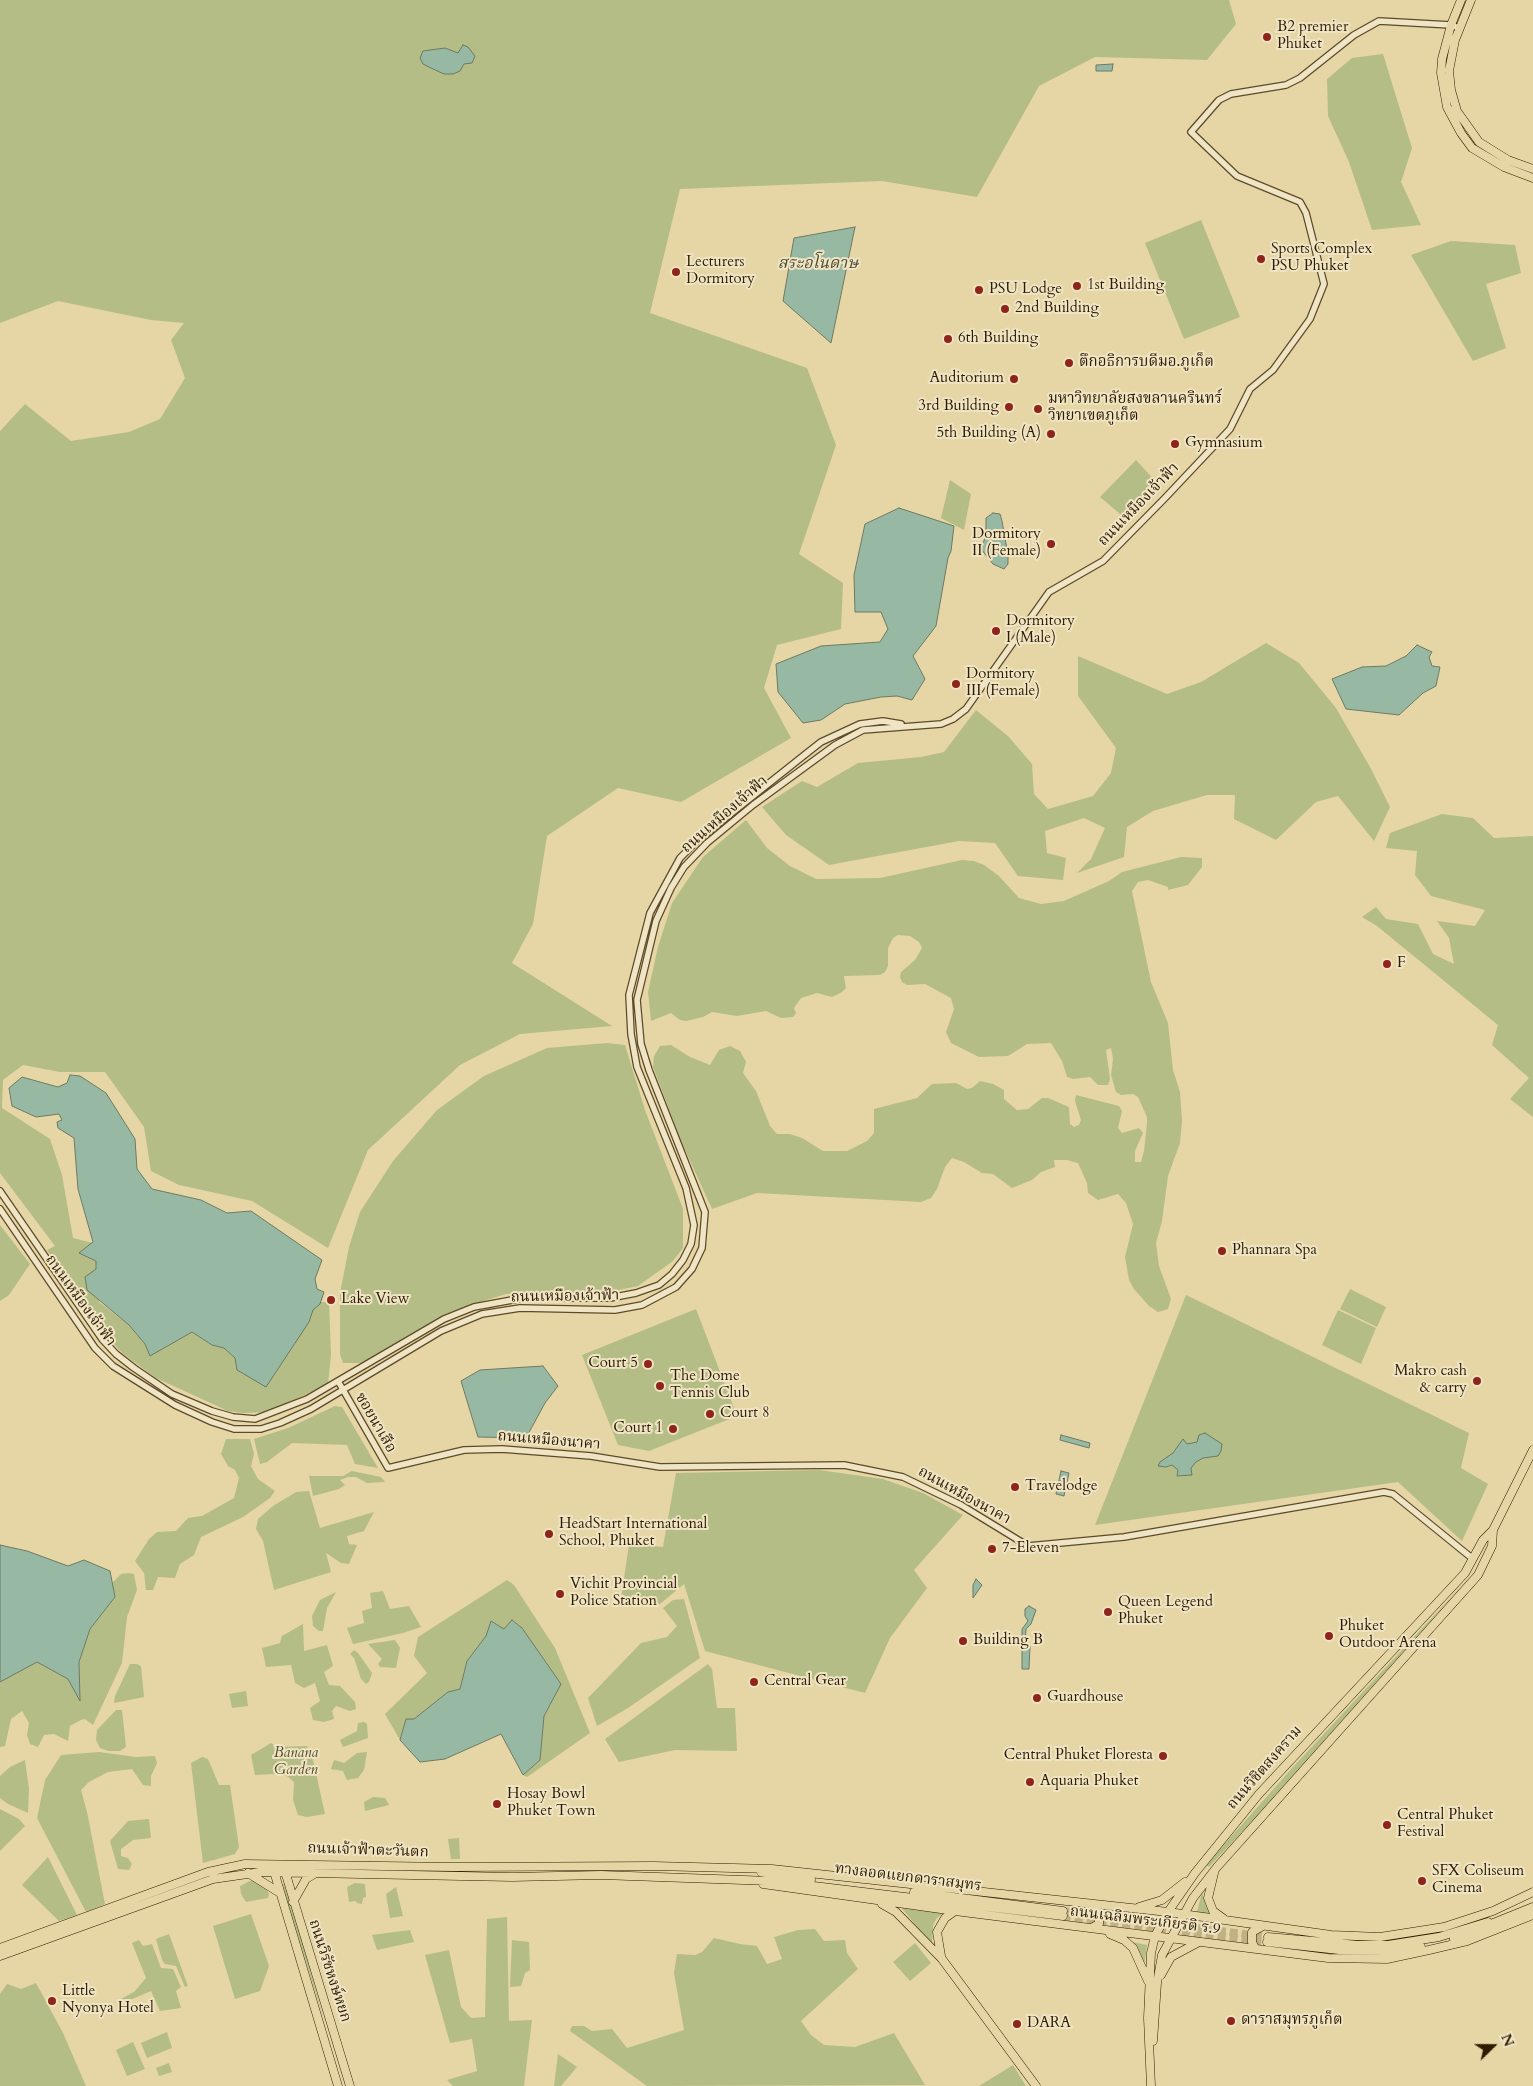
<!DOCTYPE html>
<meta charset="utf-8">
<style>
body{margin:0}
#map{position:relative;width:1533px;height:2086px;overflow:hidden;background:#e6d5a5;font-family:Cardo,serif}
canvas{display:block}
.north{position:absolute;left:1468px;top:2021px;width:50px;height:50px;-webkit-text-stroke:4px #efe4c4;paint-order:stroke;rotate:68deg;font-size:14px;font-weight:700;line-height:20px;text-align:center;color:#2f1c00}
.north::after{content:'';display:block;margin:auto;width:18px;height:22px;background:#2f1c00;clip-path:polygon(50% 0,100% 100%,50% 72%,0 100%)}
</style>
<div id="map">
<canvas width="1533" height="2086"></canvas>
<div class="north">N</div>
</div>
<script>
const g = document.querySelector('canvas').getContext('2d');
g.lineJoin = 'round';
function fillPath(path, color) {
  g.fillStyle = color;
  g.fill(path, 'evenodd');
}
function toPath(rows) {
  const path = new Path2D();
  for (const r of rows) {
    path.moveTo(r[0], r[1]);
    for (let i = 2; i < r.length; i += 2) path.lineTo(r[i], r[i + 1]);
  }
  return path;
}
function stroke(path, color, width, dash) {
  g.strokeStyle = color;
  g.lineWidth = width;
  g.lineCap = dash ? 'butt' : 'round';
  g.setLineDash(dash || []);
  g.stroke(path);
}
function label(font, color, halo, rows, align = 'center') {
  g.font = font + ' Cardo,"Noto Serif Thai",serif';
  g.lineWidth = 4;
  g.setLineDash([]);
  g.textBaseline = 'middle';
  g.strokeStyle = halo;
  g.fillStyle = color;
  for (const [text, x, y, turn = 0] of rows) {
    g.save();
    g.translate(x, y);
    g.rotate((+turn || 0) * Math.PI / 180);
    g.textAlign = isNaN(turn) ? turn : align;
    if (halo) g.strokeText(text, 0, 0);
    g.fillText(text, 0, 0);
    g.restore();
  }
}
const green = toPath([
 [0,0,1229,0,1236,24,1207,60,1095,57,1039,86,977,197,882,181,680,189,650,313,807,368,836,445,799,554,843,583,841,629,777,645,764,688,791,738,681,802,618,788,547,836,533,924,512,963,612,1026,520,1034,460,1065,368,1150,328,1248,252,1201,179,1185,151,1171,144,1127,105,1072,60,1072,23,1065,3,1080,2,1108,50,1139,62,1175,73,1238,93,1243,80,1253,96,1261,99,1302,129,1325,145,1344,150,1355,192,1332,212,1345,224,1348,235,1358,309,1322,313,1310,320,1302,329,1302,331,1355,328,1384,268,1412,243,1413,228,1411,156,1378,122,1353,91,1318,47,1250,55,1246,0,1173,0,431,25,404,71,441,129,432,160,419,185,378,171,340,184,323,151,320,58,301,0,323],
 [1383,54,1412,148,1401,182,1421,225,1372,230,1349,162,1328,116,1327,79,1352,58],
 [1201,220,1240,317,1184,339,1145,243],
 [1451,241,1515,245,1521,273,1486,284,1506,348,1473,361,1411,255],
 [1136,460,1157,483,1126,519,1100,497],
 [950,480,971,494,964,530,941,518],
 [1266,643,1299,663,1336,708,1370,767,1390,807,1374,841,1338,796,1316,802,1276,840,1234,819,1235,795,1207,795,1153,811,1127,827,1124,857,1077,873,1091,859,1105,828,1084,818,1045,831,1047,853,1066,858,1063,880,1018,876,995,843,959,841,829,865,786,835,762,807,802,781,817,787,858,763,921,757,944,752,976,710,1009,737,1032,764,1034,794,1048,809,1093,796,1111,773,1116,748,1078,696,1078,656,1167,694,1201,682],
 [1442,814,1473,818,1494,838,1533,836,1533,1117,1510,1099,1529,1078,1492,1045,1498,1025,1377,926,1362,917,1376,907,1386,919,1418,924,1433,954,1454,964,1449,938,1437,921,1475,926,1485,910,1431,896,1415,875,1417,851,1386,848,1390,833],
 [746,820,767,848,790,866,816,879,880,878,962,860,974,861,984,865,999,876,1019,898,1041,904,1064,901,1109,881,1122,872,1181,857,1202,858,1202,867,1188,885,1168,890,1168,887,1148,880,1138,882,1132,891,1151,982,1168,1023,1173,1070,1180,1092,1182,1121,1180,1143,1168,1176,1162,1221,1156,1243,1159,1266,1171,1299,1168,1309,1158,1312,1149,1306,1134,1289,1129,1280,1125,1257,1133,1224,1126,1203,1118,1194,1098,1200,1088,1193,1087,1183,1078,1163,1067,1160,1054,1160,1055,1167,1041,1172,1032,1180,1012,1188,993,1174,982,1173,964,1162,952,1158,945,1167,937,1189,931,1198,921,1202,757,1193,712,1209,681,1141,675,1132,676,1128,653,1067,654,1056,660,1046,671,1045,690,1057,710,1065,719,1050,730,1046,740,1051,746,1062,743,1073,756,1091,770,1126,777,1134,790,1134,802,1138,823,1151,847,1151,867,1141,874,1133,874,1109,917,1098,932,1084,956,1083,967,1089,972,1088,980,1081,993,1084,1004,1090,1004,1099,1017,1110,1028,1109,1042,1098,1048,1098,1069,1107,1070,1124,1074,1127,1079,1125,1081,1120,1075,1101,1076,1095,1119,1106,1122,1111,1118,1128,1122,1133,1139,1128,1143,1133,1135,1151,1135,1162,1141,1162,1144,1151,1147,1123,1147,1117,1138,1097,1133,1094,1121,1095,1116,1092,1111,1075,1113,1059,1111,1048,1106,1050,1110,1079,1108,1085,1098,1085,1090,1077,1073,1079,1067,1077,1062,1061,1051,1043,1027,1044,1008,1056,979,1057,951,1043,946,1032,954,1009,951,998,925,984,907,985,902,982,900,977,901,972,915,960,922,948,919,942,910,936,898,935,893,938,888,948,888,966,885,972,880,975,844,976,846,988,842,992,832,997,817,993,801,998,794,1008,796,1013,793,1017,781,1018,766,1011,737,1016,712,1012,703,1017,686,1021,680,1020,671,1013,651,1021,648,992,658,947,672,903,703,857],
 [607,1043,625,1045,645,1110,683,1209,683,1248,673,1261,638,1286,614,1291,506,1294,471,1305,446,1314,364,1363,343,1363,340,1354,340,1293,349,1247,360,1212,393,1161,437,1110,484,1076,547,1048],
 [0,1225,30,1264,9,1295,0,1301],
 [1350,1289,1386,1307,1377,1327,1340,1309],
 [1186,1295,1469,1433,1461,1468,1488,1484,1462,1541,1398,1482,1095,1525],
 [696,1309,737,1416,649,1451,618,1445,582,1355],
 [1338,1310,1376,1328,1361,1364,1322,1345],
 [335,1406,342,1407,345,1412,378,1468,355,1464,347,1445,292,1443,267,1462,260,1464,254,1439,288,1428],
 [226,1439,250,1439,254,1454,251,1466,258,1479,275,1491,270,1498,243,1517,201,1537,194,1555,180,1564,175,1578,158,1577,153,1590,146,1590,144,1573,135,1561,149,1539,157,1532,176,1531,188,1518,202,1516,234,1498,239,1478,235,1470,228,1466,221,1454],
 [819,1470,883,1479,923,1493,963,1515,914,1570,927,1588,890,1638,865,1693,705,1651,684,1584,660,1604,620,1606,629,1544,663,1547,676,1473],
 [352,1471,381,1477,385,1482,367,1483,356,1477,348,1477,340,1480,345,1485,339,1489,313,1496,309,1476,343,1476],
 [309,1491,320,1528,374,1512,364,1531,347,1536,349,1544,357,1545,349,1564,341,1563,326,1553,331,1572,274,1590,263,1541,256,1529,258,1519,273,1506,296,1492],
 [129,1573,134,1574,137,1590,127,1617,122,1663,93,1725,85,1719,81,1720,70,1726,68,1741,54,1734,44,1735,38,1747,30,1744,27,1735,29,1723,22,1711,11,1719,5,1746,0,1747,0,1682,37,1662,68,1679,80,1699,79,1662,90,1629,115,1597,112,1583,121,1574],
 [507,1580,514,1585,555,1648,590,1733,527,1777,523,1775,540,1760,544,1716,561,1684,522,1628,513,1620,504,1629,491,1621,486,1636,467,1661,460,1689,448,1692,414,1719,406,1719,400,1740,385,1714,427,1673,414,1656,418,1637],
 [1466,1581,1256,1817,1209,1867,1206,1865,1293,1767],
 [383,1591,390,1609,409,1606,421,1627,403,1633,353,1644,347,1628,364,1623,362,1611,372,1608,370,1593],
 [336,1592,327,1608,323,1631,319,1631,313,1626,312,1616,320,1600],
 [684,1599,700,1658,628,1708,597,1726,588,1698,641,1643,667,1637,677,1626,663,1608,673,1600],
 [303,1624,304,1651,327,1645,333,1666,324,1672,329,1685,340,1686,355,1702,356,1709,350,1711,336,1706,332,1711,334,1719,324,1722,313,1720,310,1708,320,1701,315,1683,304,1688,295,1683,291,1665,266,1667,262,1648,280,1643,282,1636],
 [395,1640,400,1648,396,1668,380,1667,378,1664,382,1659,368,1644],
 [354,1650,358,1653,372,1673,369,1682,366,1684,361,1679,354,1658,350,1654],
 [130,1664,137,1664,141,1666,144,1697,114,1703,115,1696],
 [708,1664,712,1669,717,1708,735,1708,737,1751,675,1750,619,1762,605,1739],
 [246,1691,248,1706,232,1708,229,1694],
 [116,1710,122,1710,126,1747,120,1751,108,1751,100,1748,96,1740,97,1730],
 [364,1722,367,1724,368,1738,343,1747,340,1740,357,1731,358,1723],
 [271,1743,278,1747,307,1746,313,1760,325,1814,307,1817,298,1815,293,1800,294,1782,287,1776,275,1774,255,1775,251,1755],
 [99,1752,136,1757,155,1756,157,1763,151,1776,151,1786,143,1785,132,1769,108,1772,89,1782,81,1790,87,1812,105,1904,86,1912,37,1818,45,1780,61,1755],
 [367,1752,364,1770,358,1778,347,1780,343,1771,331,1769,334,1760,344,1763,357,1753],
 [202,1757,208,1759,219,1785,230,1785,239,1847,235,1854,203,1863,191,1763],
 [25,1760,29,1789,28,1813,8,1804,0,1798,0,1776,10,1767],
 [373,1797,385,1798,389,1805,365,1811,364,1802],
 [0,1809,19,1819,25,1826,0,1851],
 [149,1819,151,1838,133,1840,121,1849,121,1856,128,1858,132,1864,129,1870,118,1869,110,1841,128,1821],
 [459,1838,460,1859,451,1859,448,1839],
 [48,1857,77,1915,59,1921,22,1885],
 [256,1878,266,1888,269,1894,268,1898,246,1902,241,1894,240,1886],
 [355,1883,365,1884,366,1897,363,1898,362,1904,357,1903,356,1901,349,1902,347,1887],
 [283,1884,286,1885,325,2023,286,1898],
 [396,1887,403,1916,390,1918,386,1894],
 [1202,1892,1207,1908,1211,1914,1197,1912],
 [901,1907,943,1913,936,1919,933,1926,932,1946],
 [251,1914,269,1966,260,1991,235,1999,213,1926],
 [507,1917,509,2021,532,2020,524,2086,453,2086,447,2080,477,2071,472,2039,450,2043,425,1955,449,1950,461,2007,471,2018,485,2017,487,1919],
 [815,1929,824,1941,845,1940,847,1953,858,1969,801,2021,811,2035,824,2045,855,2047,894,2033,925,2085,647,2086,570,2031,572,2026,584,2026,592,2031,612,2029,627,2048,684,2030,674,1973,677,1954,695,1955,702,1952,714,1938,740,1944,757,1946,767,1964,782,1959,774,1937,798,1930],
 [410,1930,414,1942,377,1950,372,1935],
 [169,1934,188,1986,185,1987,176,1966,165,1964,162,1960,156,1939],
 [139,1940,143,1946,152,1944,161,1968,173,1969,181,1987,176,1991,181,2008,160,2011,151,1991,123,2003,121,1999,134,1992,146,1978,132,1943],
 [512,1940,529,1942,530,1970,525,1973,521,1986,510,1987],
 [1127,1941,1147,1945,1144,1966,1136,1948],
 [915,1943,931,1963,910,1981,893,1962],
 [36,1983,63,2033,86,2086,0,2086,0,1994,7,1984,21,1989],
 [167,2032,172,2048,147,2058,141,2043],
 [133,2042,145,2069,127,2076,116,2050],
 [558,2054,577,2067,561,2086,554,2086],
 [169,2063,172,2072,159,2076,156,2068],
 [1013,2065,1026,2086,979,2086]
]);
const water = toPath([
 [463,45,468,47,475,56,472,63,464,64,460,71,453,74,444,74,431,68,423,64,420,58,423,51,445,48,458,53,463,45],
 [1113,64,1112,71,1096,71,1096,65,1113,64],
 [855,227,831,343,783,301,794,238,855,227],
 [899,508,954,526,951,551,948,558,936,626,913,656,925,679,912,700,897,696,881,697,845,704,821,720,803,723,778,692,776,664,821,646,880,642,888,629,881,612,855,612,854,575,865,524,899,508],
 [993,513,1000,514,1002,521,1008,555,1008,564,1004,569,993,564,981,549,986,535,986,518,993,513],
 [1417,645,1432,652,1429,657,1432,666,1440,667,1436,686,1423,693,1399,715,1346,709,1332,679,1362,667,1386,666,1406,656,1417,645],
 [70,1075,80,1076,106,1093,135,1139,137,1169,152,1189,201,1200,227,1213,251,1211,322,1260,315,1279,317,1289,324,1292,320,1304,313,1310,309,1322,266,1387,237,1370,235,1358,224,1348,212,1345,192,1332,150,1356,145,1344,129,1325,87,1290,85,1277,96,1269,96,1261,79,1253,93,1242,78,1189,74,1138,58,1128,57,1122,62,1120,59,1114,36,1117,12,1106,9,1088,22,1077,58,1087,67,1083,70,1075],
 [543,1366,558,1386,545,1403,526,1438,478,1437,461,1381,480,1370,543,1366],
 [1205,1433,1222,1444,1221,1451,1218,1456,1203,1458,1196,1462,1191,1468,1192,1475,1177,1476,1178,1470,1172,1465,1166,1467,1158,1466,1160,1462,1173,1453,1183,1439,1187,1444,1197,1442,1199,1435,1205,1433],
 [1061,1435,1090,1443,1089,1448,1060,1440,1061,1435],
 [1061,1471,1069,1473,1064,1496,1056,1494,1061,1471],
 [0,1545,27,1551,68,1566,84,1560,110,1571,115,1597,90,1629,79,1662,80,1701,68,1679,37,1662,0,1682,0,1545],
 [976,1579,982,1585,973,1598,973,1585,976,1579],
 [1029,1606,1036,1610,1031,1624,1026,1629,1025,1644,1030,1646,1029,1669,1022,1669,1022,1629,1028,1621,1025,1616,1025,1609,1029,1606],
 [512,1620,522,1628,561,1684,544,1716,540,1760,523,1775,501,1734,445,1759,420,1762,400,1740,406,1719,414,1719,448,1692,460,1689,467,1661,486,1636,491,1621,504,1629,512,1620]
]);
const majorTunnel = toPath([
 [1063,1911,1268,1937],
 [1063,1916,1267,1942]
]);
const minor = toPath([
 [0,1191,102,1339,116,1354,134,1368,172,1394,212,1411,233,1417,255,1419,307,1399,444,1319,474,1307,523,1298,610,1298,636,1293,659,1285,672,1274,683,1260,691,1244,694,1225,686,1188,637,1067,631,1034,629,995,650,913,680,858,700,838,807,753,821,742,860,724,883,721,901,724],
 [0,1209,95,1348,113,1366,175,1405,212,1422,234,1429,261,1429,280,1423,311,1409,441,1331,482,1314,520,1308,615,1310,642,1305,676,1287,692,1269,702,1248,705,1212,649,1070,641,1044,637,1000,656,921,671,888,684,867,707,843,753,805,835,745,863,730,941,724,953,719,966,709,1049,592,1103,561,1165,498,1230,429,1250,389,1273,370,1310,319,1324,284,1306,213,1300,202,1237,176,1191,132,1219,100,1231,94,1286,85,1300,78,1354,35,1379,21,1451,25,1459,28],
 [338,1381,388,1468,464,1450,502,1449,591,1456,660,1467,844,1465,903,1477,961,1505,1028,1546,1124,1537,1384,1492,1393,1494,1473,1559]
]);
const major = toPath([
 [1461,0,1451,25,1442,59,1441,73,1447,107,1461,133,1472,148,1504,167,1533,178],
 [1471,0,1455,40,1449,71,1451,90,1457,111,1479,142,1508,160,1533,169],
 [273,1868,338,2086],
 [284,1868,350,2086],
 [761,1872,811,1880],
 [248,1873,280,1893],
 [1214,1873,1208,1898,1213,1911,1224,1919],
 [763,1884,955,1911,1328,1958,1387,1959,1429,1950,1467,1941,1533,1915],
 [914,1892,1063,1911],
 [293,1902,306,1879,314,1874],
 [882,1904,896,1912,942,1959,1036,2086],
 [1139,1907,1162,1900,1185,1882],
 [1091,1928,1099,1924,1099,1918,1096,1908,1092,1906],
 [1110,1934,1124,1940,1133,1948,1148,1981],
 [1268,1937,1358,1945,1388,1945,1439,1937,1488,1922],
 [1454,1939,1533,1907],
 [1267,1942,1339,1950,1388,1951,1421,1947],
 [0,1948,208,1872,245,1864,453,1867,654,1866,772,1869,1168,1912,1331,1935,1380,1937,1444,1927,1493,1911,1533,1892],
 [1255,1948,1252,1942,1252,1932,1263,1926],
 [0,1956,213,1879,261,1872,512,1877,601,1875,772,1881,1063,1916],
 [941,1956,937,1932,945,1918,955,1911],
 [1161,1975,1171,1957,1199,1942],
 [1153,2041,1157,1983,1162,1955,1193,1898,1217,1867,1478,1575,1492,1546,1493,1530],
 [1151,2086,1148,2018,1151,1953,1155,1936,1168,1912,1195,1873,1259,1794,1465,1573,1483,1540,1493,1530,1533,1450]
]);
const markers = [
 [1267,37,5,"#8f2418"],
 [1261,259,5,"#8f2418"],
 [676,272,5,"#8f2418"],
 [1077,286,5,"#8f2418"],
 [979,290,5,"#8f2418"],
 [1005,309,5,"#8f2418"],
 [948,339,5,"#8f2418"],
 [1069,363,5,"#8f2418"],
 [1014,379,5,"#8f2418"],
 [1009,407,5,"#8f2418"],
 [1038,409,5,"#8f2418"],
 [1051,434,5,"#8f2418"],
 [1175,444,5,"#8f2418"],
 [1051,544,5,"#8f2418"],
 [996,631,5,"#8f2418"],
 [956,684,5,"#8f2418"],
 [1387,964,5,"#8f2418"],
 [1222,1251,5,"#8f2418"],
 [331,1300,5,"#8f2418"],
 [648,1364,5,"#8f2418"],
 [1477,1381,5,"#8f2418"],
 [660,1386,5,"#8f2418"],
 [710,1414,5,"#8f2418"],
 [673,1429,5,"#8f2418"],
 [1015,1487,5,"#8f2418"],
 [549,1534,5,"#8f2418"],
 [992,1549,5,"#8f2418"],
 [560,1594,5,"#8f2418"],
 [1108,1612,5,"#8f2418"],
 [1329,1636,5,"#8f2418"],
 [963,1641,5,"#8f2418"],
 [754,1682,5,"#8f2418"],
 [1037,1698,5,"#8f2418"],
 [1163,1756,5,"#8f2418"],
 [1030,1782,5,"#8f2418"],
 [497,1804,5,"#8f2418"],
 [1387,1825,5,"#8f2418"],
 [1422,1881,5,"#8f2418"],
 [52,2001,5,"#8f2418"],
 [1231,2021,5,"#8f2418"],
 [1017,2024,5,"#8f2418"]
];
const poiNames = [
 ["B2 premier",1277,28],
 ["Phuket",1277,45],
 ["Sports Complex",1271,250],
 ["PSU Phuket",1271,267],
 ["Lecturers",686,263],
 ["Dormitory",686,280],
 ["1st Building",1087,286],
 ["PSU Lodge",989,290],
 ["2nd Building",1015,309],
 ["6th Building",958,339],
 ["ตึกอธิการบดีมอ.ภูเก็ต",1079,363],
 ["Auditorium",1004,379,"right"],
 ["มหาวิทยาลัยสงขลานครินทร์",1048,400],
 ["วิทยาเขตภูเก็ต",1048,417],
 ["3rd Building",999,407,"right"],
 ["5th Building (A)",1041,434,"right"],
 ["Gymnasium",1185,444],
 ["Dormitory",1041,535,"right"],
 ["II (Female)",1041,552,"right"],
 ["Dormitory",1006,622],
 ["I (Male)",1006,639],
 ["Dormitory",966,675],
 ["III (Female)",966,692],
 ["F",1397,964],
 ["Phannara Spa",1232,1251],
 ["Lake View",341,1300],
 ["Court 5",638,1364,"right"],
 ["Makro cash",1467,1372,"right"],
 ["& carry",1467,1389,"right"],
 ["The Dome",670,1377],
 ["Tennis Club",670,1394],
 ["Court 8",720,1414],
 ["Court 1",663,1429,"right"],
 ["Travelodge",1025,1487],
 ["HeadStart International",559,1525],
 ["School, Phuket",559,1542],
 ["7-Eleven",1002,1549],
 ["Vichit Provincial",570,1585],
 ["Police Station",570,1602],
 ["Queen Legend",1118,1603],
 ["Phuket",1118,1620],
 ["Phuket",1339,1627],
 ["Outdoor Arena",1339,1644],
 ["Building B",973,1641],
 ["Central Gear",764,1682],
 ["Guardhouse",1047,1698],
 ["Central Phuket Floresta",1153,1756,"right"],
 ["Aquaria Phuket",1040,1782],
 ["Hosay Bowl",507,1795],
 ["Phuket Town",507,1812],
 ["Central Phuket",1397,1816],
 ["Festival",1397,1833],
 ["SFX Coliseum",1432,1872],
 ["Cinema",1432,1889],
 ["Little",62,1992],
 ["Nyonya Hotel",62,2009],
 ["ดาราสมุทรภูเก็ต",1241,2021],
 ["DARA",1027,2024]
];
const streetNames = [
 ["ถนนเหมืองเจ้าฟ้า",1139,505,-46],
 ["ถนนเหมืองเจ้าฟ้า",725,815,-41],
 ["ถนนเหมืองเจ้าฟ้า",565,1297,-1],
 ["ถนนเหมืองเจ้าฟ้า",80,1301,54],
 ["ซอยนาเสือ",375,1423,60],
 ["ถนนเหมืองนาคา",549,1441,5],
 ["ถนนเหมืองนาคา",964,1496,29],
 ["ถนนวิชิตสงคราม",1265,1768,-49],
 ["ถนนเจ้าฟ้าตะวันตก",368,1851,2],
 ["ทางลอดแยกดาราสมุทร",908,1878,7],
 ["ถนนเฉลิมพระเกียรติ ร.9",1145,1921,7],
 ["ถนนวิรัชหงษ์หยก",329,1971,72]
];
const parkNames = [
 ["Banana",296,1754],
 ["Garden",296,1771]
];
const waterNames = [
 ["สระอโนดาษ",818,264]
];
fillPath(green, '#b5bd86');
fillPath(water, '#97b9a3');
stroke(water, '#6d7a62', 1);
stroke(majorTunnel, '#c1b084', 8, [8, 4]);
stroke(minor, '#5d4a29', 8);
stroke(major, '#2f1c00', 9);
stroke(minor, '#efe4c4', 5.5);
stroke(major, '#e6d5a5', 8);
for (const [x, y, r, color] of markers) {
  const dot = new Path2D();
  dot.arc(x, y, r, 0, 2 * Math.PI);
  g.fillStyle = color;
  g.fill(dot);
  stroke(dot, '#efe4c4', 2);
}
label('15px', '#2f1c00', '#efe4c4', poiNames, 'left');
label('15px', '#2f1c00', '#efe4c4', streetNames);
label('italic 15px', '#574c28', '#efe4c4', parkNames);
label('italic 16px', '#4e4b31', '#efe4c4', waterNames);
</script>
